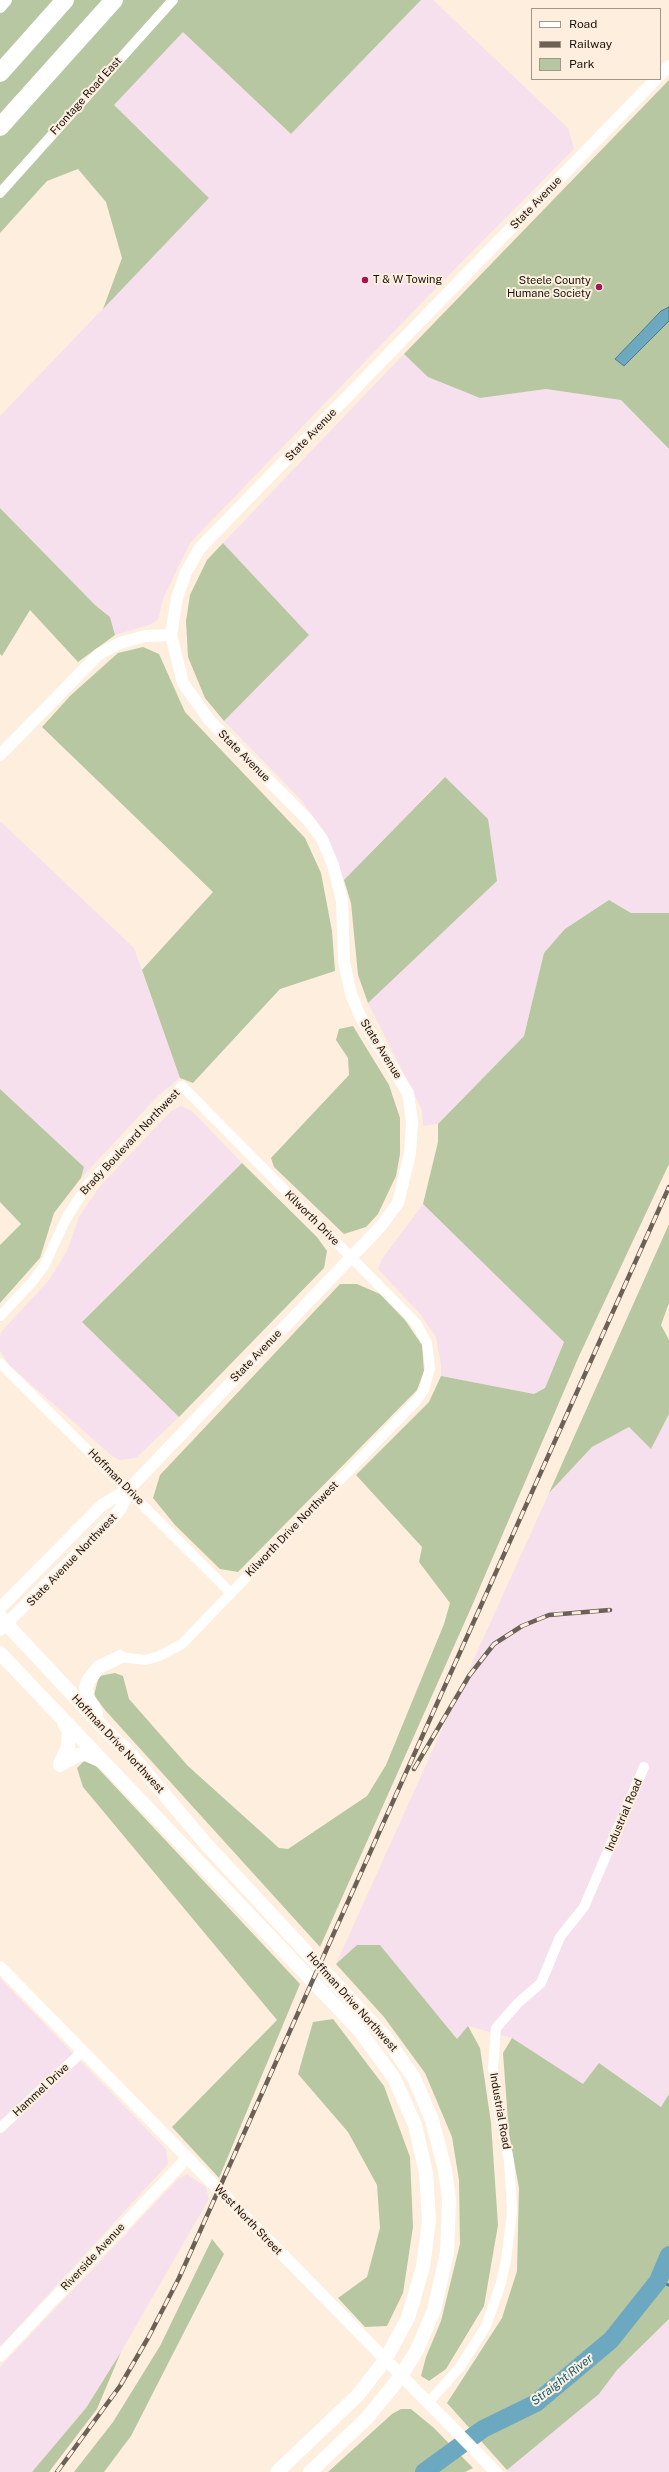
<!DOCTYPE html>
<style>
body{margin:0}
#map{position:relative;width:669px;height:2472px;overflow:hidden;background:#feeedd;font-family:"Public Sans",sans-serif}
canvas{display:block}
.legend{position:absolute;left:531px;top:8px;width:130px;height:72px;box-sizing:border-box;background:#feeedd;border:1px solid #a39689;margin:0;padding:5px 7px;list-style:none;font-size:12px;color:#1a130c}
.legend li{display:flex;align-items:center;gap:8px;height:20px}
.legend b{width:20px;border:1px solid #a39689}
</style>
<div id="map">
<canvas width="669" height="2472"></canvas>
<ul class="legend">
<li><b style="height:5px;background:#fff"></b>Road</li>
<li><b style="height:5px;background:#6c6157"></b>Railway</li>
<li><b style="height:11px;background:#b7c7a1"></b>Park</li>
</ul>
</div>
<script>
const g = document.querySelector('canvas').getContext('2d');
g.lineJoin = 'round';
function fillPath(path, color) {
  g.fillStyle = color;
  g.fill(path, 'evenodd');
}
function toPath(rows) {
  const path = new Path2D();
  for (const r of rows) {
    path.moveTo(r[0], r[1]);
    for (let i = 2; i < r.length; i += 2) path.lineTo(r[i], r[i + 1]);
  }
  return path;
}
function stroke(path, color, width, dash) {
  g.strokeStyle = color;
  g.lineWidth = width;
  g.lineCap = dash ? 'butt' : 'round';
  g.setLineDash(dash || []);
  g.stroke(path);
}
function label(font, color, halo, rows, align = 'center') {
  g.font = font + ' "Public Sans",sans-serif';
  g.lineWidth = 4;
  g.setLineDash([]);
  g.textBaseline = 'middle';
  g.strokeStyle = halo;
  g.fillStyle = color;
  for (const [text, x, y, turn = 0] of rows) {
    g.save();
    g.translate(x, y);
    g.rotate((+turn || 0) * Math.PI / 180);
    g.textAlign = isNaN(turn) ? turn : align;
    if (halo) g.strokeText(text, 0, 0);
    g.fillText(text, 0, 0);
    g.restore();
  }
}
const industrial = toPath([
 [421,0,433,0,568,128,574,149,436,288,190,543,163,599,158,620,149,625,115,635,110,617,95,605,0,508,0,416,209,198,114,105,183,31,291,134],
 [404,354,414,362,480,398,546,389,621,400,669,449,669,913,631,913,609,900,544,953,524,1036,438,1124,423,1126,422,1110,368,1003,497,881,444,777,344,880,326,834,300,799,224,721,309,635,223,543],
 [0,821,134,948,180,1078,159,1095,81,1178,84,1167,0,1089],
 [181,1106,192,1111,242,1163,82,1322,179,1417,136,1458,119,1460,112,1456,9,1365,0,1351,0,1337,1,1332,49,1280,67,1251,79,1217,100,1186,170,1112],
 [423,1204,564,1341,545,1388,534,1394,441,1376,441,1365,436,1337,420,1314,378,1269,382,1259],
 [669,1414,669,2094,661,2107,599,2063,583,2085,512,2038,468,2026,457,2039,380,1945,357,1945,336,1964,549,1493,592,1447,629,1427,651,1448],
 [0,1978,166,2149,168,2164,0,2347],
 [187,2174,206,2187,209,2199,121,2352,86,2408,32,2472,0,2472,0,2367,178,2179],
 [669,2319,669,2472,509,2472,507,2470,599,2394,617,2370]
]);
const green = toPath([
 [0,0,421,0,291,134,183,32,114,105,209,198,103,309,122,258,106,202,78,169,47,181,0,233],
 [669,80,669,449,621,400,546,389,480,398,428,377,404,354],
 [0,508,95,605,110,617,115,635,78,662,30,610,2,656,0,654],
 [223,543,309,635,224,721,205,698,188,657,186,621,190,595,207,560],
 [143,647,159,654,185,712,305,838,321,873,332,931,335,971,280,989,193,1083,180,1078,142,970,213,892,42,727,71,695,118,653],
 [445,777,488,819,497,881,368,1003,358,975,351,903,344,880],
 [609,900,631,913,669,913,669,1164,579,1356,471,1608,320,1947,105,1710,94,1695,99,1676,115,1673,123,1676,129,1699,188,1766,279,1848,288,1849,367,1796,386,1765,444,1624,450,1603,419,1562,422,1547,356,1475,429,1402,441,1376,534,1394,545,1388,564,1342,423,1204,438,1142,438,1124,524,1036,544,953,565,929],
 [353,1026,389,1085,400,1118,400,1154,396,1176,378,1214,366,1227,344,1234,274,1167,271,1158,349,1075,348,1058,336,1040,339,1029],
 [0,1089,84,1167,81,1178,54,1213,40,1258,0,1303,0,1245,21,1224,0,1202],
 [242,1163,317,1237,327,1251,324,1268,179,1417,82,1322],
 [669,1224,669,1303,661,1325,669,1340,669,1414,651,1449,629,1427,592,1447,549,1493],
 [340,1284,357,1284,380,1294,405,1320,422,1345,424,1371,417,1390,238,1572,220,1569,175,1525,153,1498,160,1475],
 [84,1761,95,1765,300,1984,219,2178,172,2127,277,2020,83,1787,77,1768],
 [357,1945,380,1945,457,2039,468,2026,480,2048,491,2123,498,2225,484,2306,446,2369,429,2381,421,2376,426,2357,441,2321,460,2244,459,2180,452,2137,425,2073,384,2017,336,1964],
 [333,2019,384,2086,410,2157,413,2227,403,2293,387,2326,365,2327,338,2298,367,2277,380,2228,377,2185,348,2132,298,2074,313,2022],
 [512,2038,583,2084,599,2063,661,2107,669,2094,669,2319,617,2370,599,2394,507,2470,447,2403,502,2318,517,2271,519,2188,509,2134,503,2053],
 [212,2239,224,2254,131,2436,104,2472,74,2472,113,2422,160,2346],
 [121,2352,97,2409,49,2472,32,2472,86,2408],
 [401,2409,411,2409,434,2428,473,2468,465,2472,328,2472,392,2414]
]);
const water = toPath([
 [669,307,669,321,624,366,615,359,661,311,669,307]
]);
const stream = toPath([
 [658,2281,669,2285]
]);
const river = toPath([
 [424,2472,483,2429,536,2403,611,2340,658,2281,669,2255]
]);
const minor = toPath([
 [0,193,173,0],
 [0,1316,32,1282,44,1266,66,1219,88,1184,182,1086,416,1323,427,1343,430,1368,424,1390,417,1400,182,1644,159,1656,146,1660,120,1657],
 [0,1363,231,1593],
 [0,2128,83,2051],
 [428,2403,460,2367,486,2326,501,2283,506,2260,512,2212,511,2191,509,2161,496,2098,493,2068,496,2028,518,2003,541,1983,560,1937,584,1907,644,1767]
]);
const tertiary = toPath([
 [0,7,6,0],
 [660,75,669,66],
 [0,755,99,654,120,643,145,636,171,635],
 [0,1608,102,1505,129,1489,381,1226,398,1203,410,1153,412,1122,408,1093,360,1016,351,994,344,962,342,901,333,865,322,839,308,820,209,720,183,683,171,635,177,598,186,572,200,548,656,79],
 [0,1630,114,1517,121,1508,129,1489],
 [0,1967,496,2472],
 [0,2356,187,2158]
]);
const secondary = toPath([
 [0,1617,113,1738,126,1749,206,1844,387,2039,414,2078,432,2120,445,2170,449,2200,447,2253,434,2310,417,2350,401,2376,367,2418,310,2472],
 [0,1653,359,2030,394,2078,415,2125,426,2173,429,2220,423,2267,408,2318,385,2360,358,2395,277,2472],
 [96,1713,88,1698,86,1688,88,1681,99,1667,120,1657],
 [60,1764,68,1747,69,1731,64,1723],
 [60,1765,78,1755,86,1754,101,1761]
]);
const motorway = toPath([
 [0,73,65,0],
 [0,127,114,0]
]);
const rail = toPath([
 [414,1769,469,1676,494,1644,522,1626,549,1615,610,1610],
 [57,2472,120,2386,148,2338,179,2278,669,1187]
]);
const markers = [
 [365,280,4,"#a51556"],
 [599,287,4,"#a51556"]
];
const streetNames = [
 ["Frontage Road East",86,96,-48],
 ["State Avenue",536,203,-46],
 ["State Avenue",311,435,-46],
 ["State Avenue",244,756,45],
 ["State Avenue",381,1049,58],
 ["Brady Boulevard Northwest",130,1142,-47],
 ["Kilworth Drive",312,1218,45],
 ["State Avenue",256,1356,-46],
 ["Hoffman Drive",116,1477,45],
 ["Kilworth Drive Northwest",292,1529,-46],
 ["State Avenue Northwest",72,1560,-46],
 ["Hoffman Drive Northwest",118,1744,47],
 ["Industrial Road",624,1815,-67],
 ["Hoffman Drive Northwest",352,2002,48],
 ["Hammel Drive",41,2090,-43],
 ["Industrial Road",500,2111,80],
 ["West North Street",248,2220,46],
 ["Riverside Avenue",93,2257,-47]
];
const poiNames = [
 ["T & W Towing",373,280],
 ["Steele County",591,281,"right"],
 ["Humane Society",591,294,"right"]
];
const waterNames = [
 ["Straight River",562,2380,-38]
];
fillPath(industrial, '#f6e0ed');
fillPath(green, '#b7c7a1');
fillPath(water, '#6ca9c1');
stroke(water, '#537c8b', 1);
stroke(stream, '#537c8b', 3);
stroke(river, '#6ca9c1', 18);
stroke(minor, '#fff', 10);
stroke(tertiary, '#fff', 12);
stroke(secondary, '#fff', 14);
stroke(motorway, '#fff', 18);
stroke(rail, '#6c6157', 4.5);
stroke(rail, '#feeedd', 3, [9]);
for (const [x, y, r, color] of markers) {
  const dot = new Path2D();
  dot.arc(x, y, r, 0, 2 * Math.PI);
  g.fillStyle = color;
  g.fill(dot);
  stroke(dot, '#feeedd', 1.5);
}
label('11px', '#1a130c', '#feeedd', streetNames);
label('11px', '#1a130c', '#feeedd', poiNames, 'left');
label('italic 12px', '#10617a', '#feeedd', waterNames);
</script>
